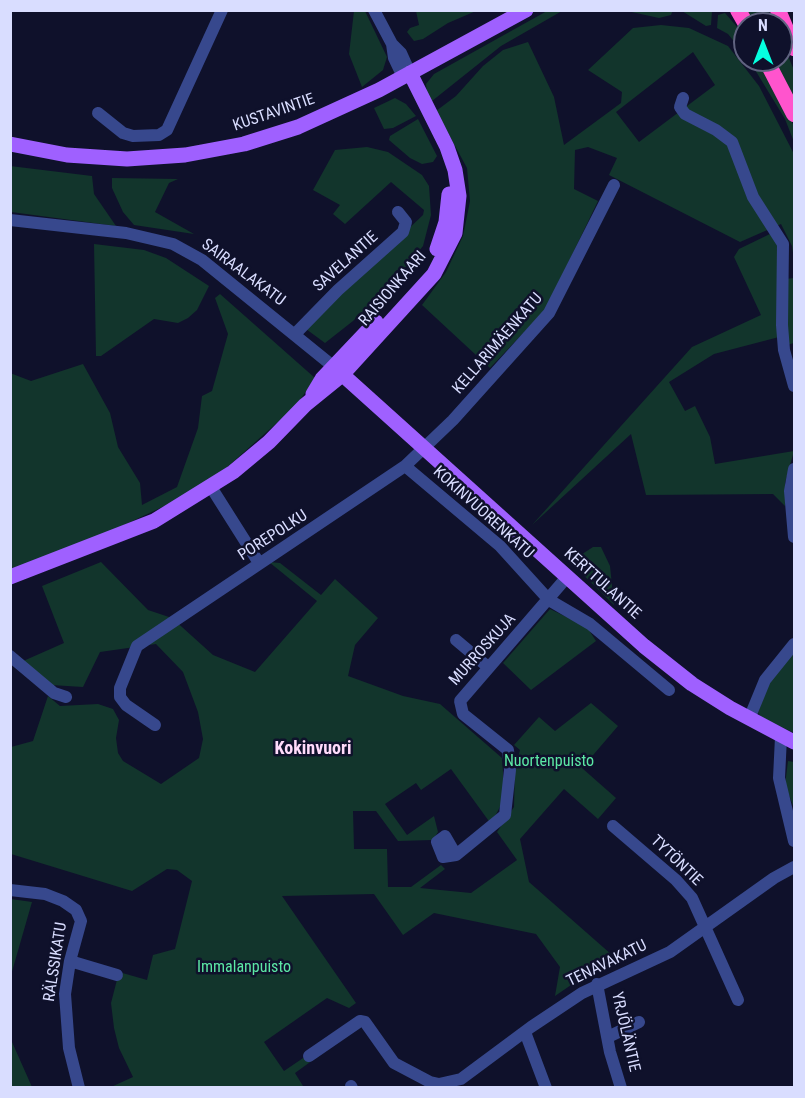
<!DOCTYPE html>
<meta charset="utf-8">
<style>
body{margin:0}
#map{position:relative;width:805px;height:1098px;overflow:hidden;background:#0f112b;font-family:"Roboto Condensed",sans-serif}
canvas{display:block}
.frame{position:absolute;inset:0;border:12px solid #d9ddff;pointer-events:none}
.north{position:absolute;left:733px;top:12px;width:60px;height:60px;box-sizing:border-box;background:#0f112b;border:2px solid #606380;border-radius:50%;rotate:0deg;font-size:16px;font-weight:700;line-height:24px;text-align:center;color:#d9ddff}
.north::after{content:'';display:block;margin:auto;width:21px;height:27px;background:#05ffdf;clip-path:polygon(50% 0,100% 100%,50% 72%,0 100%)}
</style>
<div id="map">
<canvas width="805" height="1098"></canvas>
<div class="frame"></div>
<div class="north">N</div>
</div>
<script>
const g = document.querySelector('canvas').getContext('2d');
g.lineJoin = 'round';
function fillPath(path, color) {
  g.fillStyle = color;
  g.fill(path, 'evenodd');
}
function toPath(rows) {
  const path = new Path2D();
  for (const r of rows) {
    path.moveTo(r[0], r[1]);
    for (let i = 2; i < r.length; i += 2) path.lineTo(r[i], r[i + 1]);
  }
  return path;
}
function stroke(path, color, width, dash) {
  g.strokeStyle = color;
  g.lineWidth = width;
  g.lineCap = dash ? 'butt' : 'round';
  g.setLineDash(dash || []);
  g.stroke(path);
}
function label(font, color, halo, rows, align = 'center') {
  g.font = font + ' "Roboto Condensed",sans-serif';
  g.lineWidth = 5;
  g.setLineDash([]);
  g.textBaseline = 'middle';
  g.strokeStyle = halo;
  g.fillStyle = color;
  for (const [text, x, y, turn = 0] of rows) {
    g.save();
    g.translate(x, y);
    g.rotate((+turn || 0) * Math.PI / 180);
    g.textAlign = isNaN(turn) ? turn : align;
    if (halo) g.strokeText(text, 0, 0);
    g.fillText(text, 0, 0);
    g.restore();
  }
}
const green = toPath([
 [673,10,671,15,659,18,627,11],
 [354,11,365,11,387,57,383,70,362,87,349,54],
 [416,11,416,10,476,11,448,23,423,39,414,41,407,32,410,28,419,25],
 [547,11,562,11,501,46,432,101,427,94,426,84,434,74],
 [682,11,712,11,711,25,706,26],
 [745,11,768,11,774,24,752,24],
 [725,13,745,36,745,55,728,34,717,28,718,15],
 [661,25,689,28,728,46,759,86,794,154,794,260,792,246,781,224,740,242,609,175,617,158,588,147,575,150,574,189,598,201,546,309,490,368,422,305,446,272,463,236,470,201,467,168,436,111,456,96,483,66,503,50,528,42,554,97,564,145,621,103,622,92,588,70,633,28],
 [693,52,715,85,639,142,616,112],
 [781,40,794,70,794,102,772,60,781,60],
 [749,60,760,60,794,126,794,142,785,119],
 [395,98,406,104,416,116,393,128,384,129,374,108],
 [418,119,437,156,433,162,422,164,410,158,389,140,390,136],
 [367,147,388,152,422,175,429,186,431,215,423,246,399,275,353,321,325,343,306,329,307,325,423,215,424,210,391,182,345,224,333,214,340,205,313,190,335,150],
 [10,166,92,176,94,194,116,226,11,212],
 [112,178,178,179,169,183,155,212,194,234,134,225,123,212,112,188],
 [772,233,780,245,779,337,714,354,669,382,685,411,695,406,710,437,715,464,794,451,785,483,785,506,773,494,646,495,631,434,532,525,692,347,761,315,734,257,739,249],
 [94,244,144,250,166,258,209,286,197,310,188,318,178,323,154,319,101,356,96,356],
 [794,278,794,343,787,345,785,279],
 [220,294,315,378,296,406,226,468,175,501,90,541,11,572,10,373,31,381,83,364,110,413,118,447,140,483,142,505,177,487,198,428,202,396,212,391,228,334,215,298],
 [593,547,601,547,610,566,614,605,570,562],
 [101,562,148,610,172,618,213,655,255,672,317,601,269,562,280,563,321,595,335,579,378,618,355,645,348,676,403,696,440,704,502,758,503,772,503,801,491,824,451,769,421,790,416,783,385,804,407,835,434,816,438,832,433,840,398,841,376,811,353,811,354,849,387,849,388,887,411,887,441,865,445,869,420,888,471,893,517,860,497,832,514,807,515,767,520,750,514,745,539,717,555,731,591,703,618,726,582,768,616,798,598,819,564,789,520,839,529,882,620,962,574,983,555,996,560,967,536,934,434,913,403,935,374,894,282,896,356,1003,349,1008,327,998,264,1042,284,1071,309,1054,313,1060,295,1073,303,1086,111,1087,133,1077,119,1048,114,1028,111,1003,119,972,147,980,153,955,175,949,192,881,177,870,167,869,132,891,11,854,11,747,33,741,48,696,60,706,98,704,113,709,119,720,116,738,118,753,123,761,161,784,199,758,203,739,198,712,183,672,156,644,100,652,83,687,51,685,21,662,64,643,42,586],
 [550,609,587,627,596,641,531,690,503,663],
 [794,651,794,733,761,717,758,713,768,684],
 [788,761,794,762,794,808,785,785],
 [11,899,32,902,11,975,10,899],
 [10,1035,12,1042,32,1087,11,1087]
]);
const minor = toPath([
 [374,10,392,44,401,53,410,73],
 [392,44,394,58,403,77],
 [683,98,680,107,685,114,716,130,732,142,753,197,783,244,782,325,784,350,794,386],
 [98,113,123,133,133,136,159,135,167,130,222,10],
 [614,185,549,313,453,420,405,466,500,546,549,600,590,624,669,690],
 [10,220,126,233,173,244,202,260,334,367],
 [295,334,338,290,403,232,406,222,398,212],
 [794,469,790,491,794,537],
 [211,487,259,563],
 [456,640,488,667],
 [10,656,54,693,66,697],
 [749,719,765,680,794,644],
 [155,725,126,705,120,697,120,688,137,646,405,466],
 [781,737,779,778,794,841],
 [613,826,676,880,692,898,738,1000],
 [456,855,445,836,437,842,443,857,456,855,505,815,510,770,508,750,463,714,460,701,567,577],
 [10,890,45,894,63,901,76,910,81,921,70,961,65,994,69,1048,79,1088],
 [70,961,117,975],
 [597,984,610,1052,621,1088],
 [525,1032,546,1088],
 [608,1037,639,1022],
 [309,1056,360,1021,365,1022,394,1063,430,1082,439,1084],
 [351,1086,352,1088],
 [436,1088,439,1084,461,1079,531,1027,582,993,670,952,774,878,794,867]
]);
const major = toPath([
 [10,144,67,155,127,159,185,155,244,144,298,127,379,90,526,10],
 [437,249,446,222,449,194],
 [334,367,644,646,692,684,730,708,794,742],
 [313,394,322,379,376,322],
 [10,577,154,521,233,472,269,442,305,405,342,375,434,274,455,233,459,196,455,170,447,147,410,73]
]);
const highway = toPath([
 [738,10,746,24],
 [778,10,794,48],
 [766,60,794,114]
]);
const streetNames = [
 ["KUSTAVINTIE",274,113,-19],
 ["SAVELANTIE",346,262,-42],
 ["SAIRAALAKATU",243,273,37],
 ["RAISIONKAARI",393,289,-49],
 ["KELLARIMÄENKATU",498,344,-49],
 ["KOKINVUORENKATU",483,513,42],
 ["POREPOLKU",273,536,-33],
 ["KERTTULANTIE",602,584,42],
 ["MURROSKUJA",483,650,-48],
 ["TYTÖNTIE",676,861,44],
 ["RÄLSSIKATU",56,962,-81],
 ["TENAVAKATU",607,964,-26],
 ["YRJÖLÄNTIE",625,1032,77]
];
const parkNames = [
 ["Nuortenpuisto",549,762],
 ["Immalanpuisto",244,968]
];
const neighbourhoodNames = [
 ["Kokinvuori",313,749]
];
fillPath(green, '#12352c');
stroke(minor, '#37488d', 12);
stroke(major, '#9f60ff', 15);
stroke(highway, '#ff54cd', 16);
label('16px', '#d9ddff', '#0f112b', streetNames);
label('16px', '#5ce8a5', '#0f112b', parkNames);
label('bold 18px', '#ffdbfa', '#0f112b', neighbourhoodNames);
</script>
